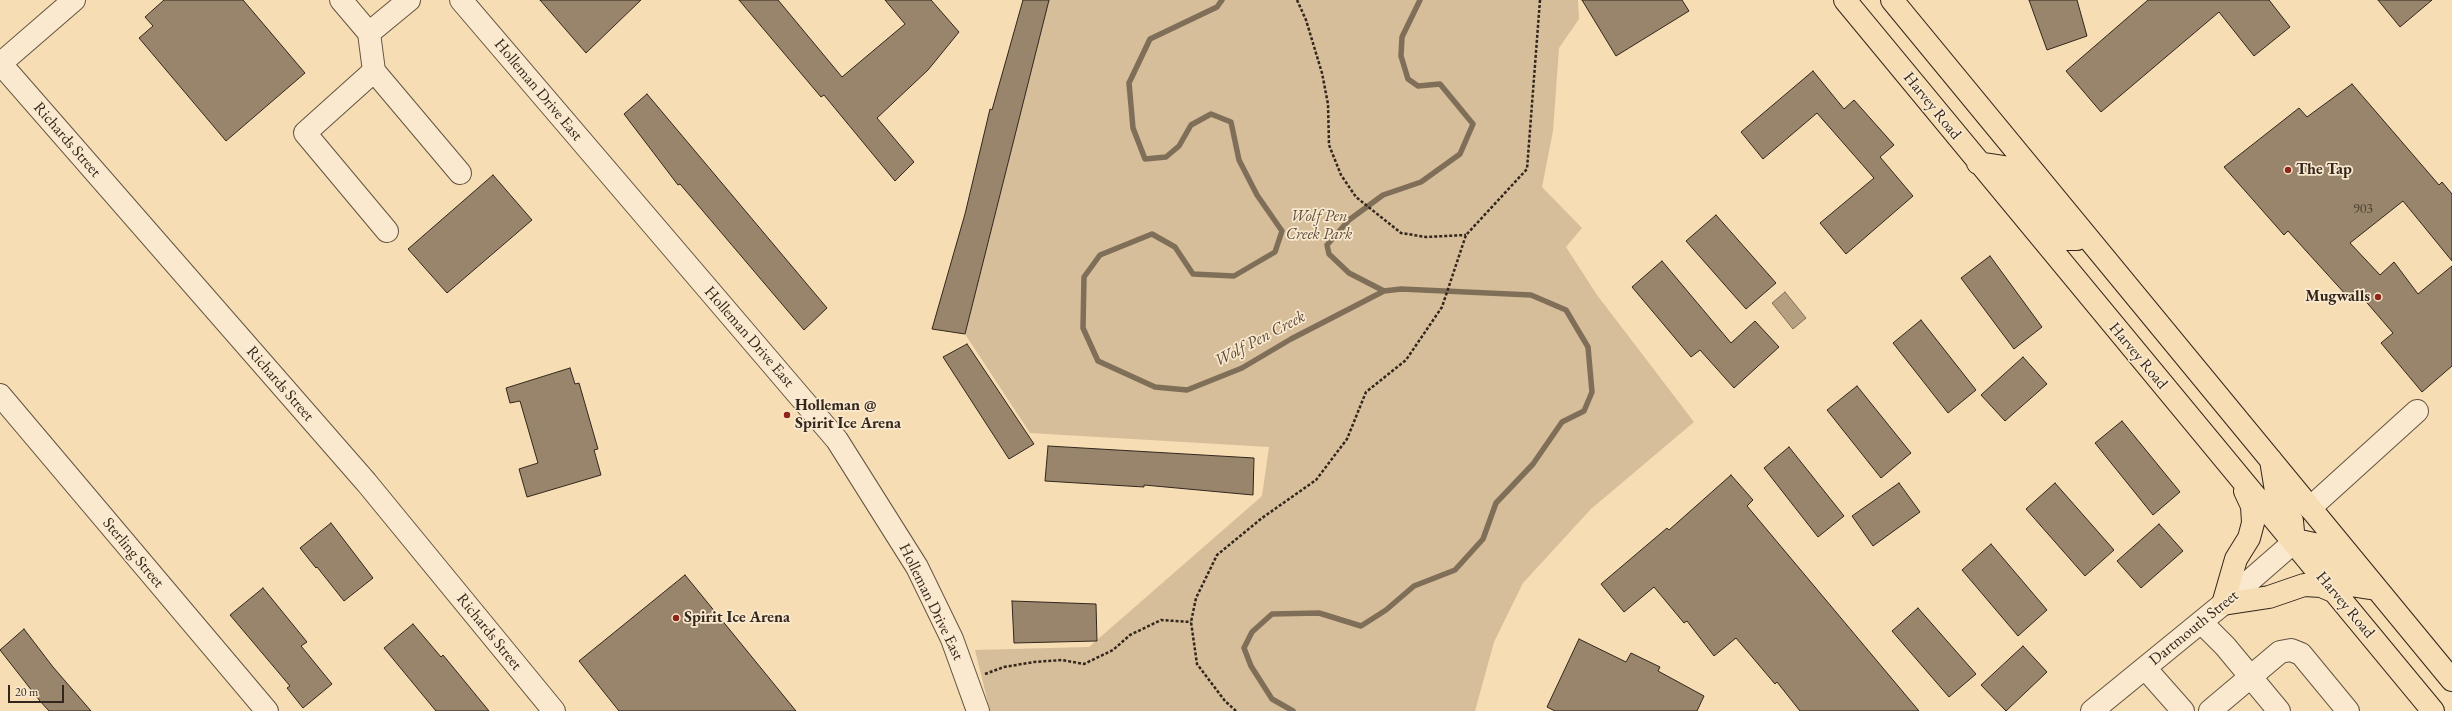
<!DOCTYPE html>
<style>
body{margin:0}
#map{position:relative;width:2452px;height:711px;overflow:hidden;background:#f7ddb3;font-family:"EB Garamond",serif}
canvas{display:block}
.scale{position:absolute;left:8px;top:685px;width:56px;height:18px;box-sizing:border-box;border:2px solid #32261d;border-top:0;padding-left:5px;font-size:12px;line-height:14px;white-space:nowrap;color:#32261d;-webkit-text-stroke:3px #fae9ce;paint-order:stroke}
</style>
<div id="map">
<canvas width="2452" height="711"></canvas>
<div class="scale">20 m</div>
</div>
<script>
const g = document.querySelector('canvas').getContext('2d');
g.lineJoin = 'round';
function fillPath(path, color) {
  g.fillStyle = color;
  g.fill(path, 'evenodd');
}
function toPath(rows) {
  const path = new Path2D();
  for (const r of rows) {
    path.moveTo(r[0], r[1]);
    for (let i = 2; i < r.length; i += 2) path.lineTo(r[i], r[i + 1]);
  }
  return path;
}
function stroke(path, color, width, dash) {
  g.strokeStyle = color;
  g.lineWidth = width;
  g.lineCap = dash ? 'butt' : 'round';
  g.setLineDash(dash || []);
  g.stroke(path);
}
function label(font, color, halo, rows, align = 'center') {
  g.font = font + ' "EB Garamond",serif';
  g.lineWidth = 3.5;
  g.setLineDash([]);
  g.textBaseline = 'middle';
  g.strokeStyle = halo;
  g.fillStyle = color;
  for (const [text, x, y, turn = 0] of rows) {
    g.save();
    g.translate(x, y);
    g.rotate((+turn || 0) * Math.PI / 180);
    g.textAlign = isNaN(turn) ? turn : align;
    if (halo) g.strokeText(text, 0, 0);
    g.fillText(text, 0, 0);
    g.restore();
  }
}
const green = toPath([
 [1049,0,1578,0,1579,19,1559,48,1553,131,1542,187,1582,228,1566,247,1597,295,1694,422,1591,509,1523,583,1494,642,1475,711,990,711,975,650,1089,647,1262,496,1269,447,1030,433,965,334]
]);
const water = toPath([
 [1785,292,1806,318,1793,329,1772,303,1785,292]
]);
const stream = toPath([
 [1222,0,1217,7,1150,39,1129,83,1133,128,1145,159,1166,157,1179,146,1191,125,1211,114,1231,122,1239,160,1257,195,1282,231,1275,252,1234,276,1193,274,1175,247,1152,234,1100,255,1084,277,1083,328,1098,361,1155,387,1187,390,1242,368,1291,339,1384,291,1401,289,1531,295,1566,310,1588,347,1592,392,1584,411,1562,422,1533,464,1496,503,1483,539,1455,570,1414,586,1386,610,1361,626,1319,613,1272,614,1252,632,1244,648,1251,666,1272,699,1293,711],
 [1384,291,1349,273,1329,254,1327,245,1349,220,1383,195,1421,182,1460,154,1473,124,1440,84,1418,86,1408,79,1401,56,1402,37,1420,0]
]);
const building = toPath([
 [164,0,243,0,305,73,226,141,139,38,153,26,145,17,164,0],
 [540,0,641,0,586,53,540,0],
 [739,0,778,0,842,77,905,24,885,0,931,0,959,32,928,70,877,118,914,162,895,181,824,95,821,97,739,0],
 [1023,0,1049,0,965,334,932,329,965,214,990,109,992,110,1023,0],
 [1582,0,1682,0,1689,11,1616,56,1582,0],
 [2029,0,2077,0,2087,36,2047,50,2029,0],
 [2148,0,2269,0,2290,27,2254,56,2219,12,2101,112,2066,71,2148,0],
 [2378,0,2432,0,2400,27,2378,0],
 [1813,71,1844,109,1854,100,1894,145,1880,157,1913,196,1846,254,1820,223,1874,178,1817,113,1763,159,1741,132,1813,71],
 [2352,84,2439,185,2442,182,2452,194,2452,261,2403,201,2350,243,2380,275,2394,262,2418,294,2452,266,2452,366,2422,392,2381,343,2393,333,2356,290,2347,296,2288,231,2284,235,2224,167,2299,108,2307,117,2352,84],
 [647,94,827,308,804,330,680,184,678,185,624,114,647,94],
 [493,175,532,220,447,293,408,249,493,175],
 [1716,215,1776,283,1746,309,1686,241,1716,215],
 [1990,256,2042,327,2014,349,1961,278,1990,256],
 [1662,261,1731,343,1755,321,1779,347,1734,388,1700,350,1691,357,1632,287,1662,261],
 [1921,320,1976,390,1948,413,1893,343,1921,320],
 [967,344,1034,444,1009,459,943,357,967,344],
 [2023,357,2047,384,2005,421,1981,395,2023,357],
 [570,368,575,384,579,383,598,449,594,450,601,475,527,497,519,469,538,463,520,401,510,403,506,388,570,368],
 [1857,386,1911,453,1881,478,1827,410,1857,386],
 [2122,421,2180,492,2153,515,2095,443,2122,421],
 [1048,446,1254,458,1253,495,1144,485,1144,487,1045,481,1048,446],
 [1789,447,1844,516,1818,537,1764,468,1789,447],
 [1731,475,1753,500,1747,506,1919,711,1800,711,1777,682,1775,684,1736,638,1714,656,1687,621,1684,623,1654,587,1624,612,1601,584,1667,528,1669,530,1731,475],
 [1899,483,1920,512,1873,546,1852,516,1899,483],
 [2055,483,2114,550,2085,576,2026,509,2055,483],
 [331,523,373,578,344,601,317,567,316,568,300,548,331,523],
 [2159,524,2183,551,2141,588,2117,561,2159,524],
 [1991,544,2047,610,2018,636,1962,570,1991,544],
 [685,575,796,711,619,711,579,661,685,575],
 [263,588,307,642,301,646,332,684,303,708,287,688,290,686,230,615,263,588],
 [1012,601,1096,604,1097,641,1014,643,1012,601],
 [1918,608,1976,674,1949,697,1892,631,1918,608],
 [413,624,441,657,443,655,489,711,436,711,384,648,413,624],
 [24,629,53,667,91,711,49,711,40,701,0,650,24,629],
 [1579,639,1626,662,1631,653,1660,667,1658,671,1704,696,1697,711,1555,711,1547,707,1579,639],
 [2023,646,2047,672,2006,711,1981,685,2023,646]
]);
const path = toPath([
 [1297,0,1306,20,1322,73,1328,104,1329,145,1341,175,1356,197,1401,233,1426,237,1466,235],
 [985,674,1004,667,1034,662,1062,660,1084,664,1113,650,1130,635,1161,620,1191,622],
 [1236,711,1225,701,1197,664,1191,622,1196,598,1217,555,1262,518,1316,480,1347,439,1366,392,1406,360,1442,307,1466,235,1527,169,1540,0]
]);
const minor = toPath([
 [341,0,369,33,409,0],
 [461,0,837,440,917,567,952,639,978,711],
 [369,33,374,71,460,173],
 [0,63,366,482,554,711],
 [0,64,74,0],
 [374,71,305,133,387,231],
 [0,395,267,711],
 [2310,508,2417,411],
 [2201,622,2225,646,2279,711],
 [2145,668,2183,711],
 [2092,711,2223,604,2294,542],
 [2210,711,2280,652,2291,650,2301,654,2348,711]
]);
const major = toPath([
 [1845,0,2433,711],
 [1892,0,2452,680],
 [1978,163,2004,167,2063,239,2077,239,2084,235],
 [2271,460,2276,491,2292,521,2294,542,2300,541,2314,544,2350,585,2376,589],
 [2245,491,2252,506,2253,523,2249,538,2236,559,2223,604,2269,597,2304,585,2321,586,2333,591]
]);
const markers = [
 [2288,170,4,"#8f2418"],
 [2378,297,4,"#8f2418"],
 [787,415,4,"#8f2418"],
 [676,618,4,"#8f2418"]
];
const numberNames = [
 ["903",2363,209]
];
const streetNames = [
 ["Holleman Drive East",538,90,50],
 ["Harvey Road",1932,106,51],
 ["Richards Street",67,140,49],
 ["Holleman Drive East",749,337,49],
 ["Harvey Road",2138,356,50],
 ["Richards Street",280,384,49],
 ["Sterling Street",133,553,50],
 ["Holleman Drive East",931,602,64],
 ["Harvey Road",2345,605,50],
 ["Dartmouth Street",2194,628,-39],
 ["Richards Street",489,632,51]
];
const poiNames = [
 ["The Tap",2296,170],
 ["Mugwalls",2370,297,"right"],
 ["Holleman @",795,406],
 ["Spirit Ice Arena",795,424],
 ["Spirit Ice Arena",684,618]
];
const parkNames = [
 ["Wolf Pen",1319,217],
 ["Creek Park",1319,235]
];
const waterNames = [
 ["Wolf Pen Creek",1260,339,-28]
];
fillPath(green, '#d6be9a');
fillPath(water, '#b49f80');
stroke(water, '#806f58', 1);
stroke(stream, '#806f58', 5.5);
fillPath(building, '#98856b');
stroke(building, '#32261d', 1);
stroke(minor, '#635442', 24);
stroke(major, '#32261d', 24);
stroke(path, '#32261d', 2.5, [3, 2]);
stroke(minor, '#fae9ce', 22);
stroke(major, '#f7ddb3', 22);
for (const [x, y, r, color] of markers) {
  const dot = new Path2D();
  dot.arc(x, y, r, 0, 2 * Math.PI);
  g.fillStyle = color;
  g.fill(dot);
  stroke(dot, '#fae9ce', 1.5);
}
label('14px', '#4c3e30', null, numberNames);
label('16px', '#32261d', '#fae9ce', streetNames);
label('bold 16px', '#32261d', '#fae9ce', poiNames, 'left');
label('italic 16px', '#5b4c3c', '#fae9ce', parkNames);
label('italic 17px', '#594a3b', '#fae9ce', waterNames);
</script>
